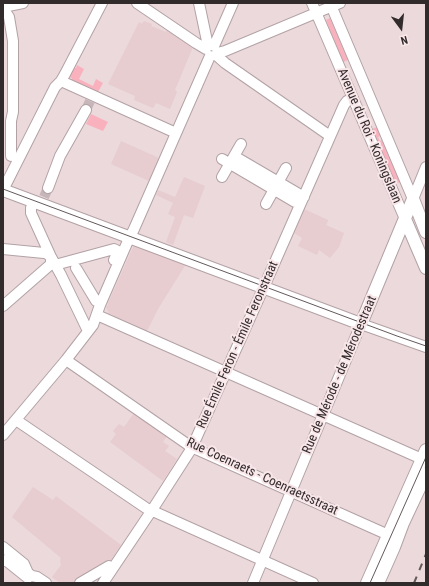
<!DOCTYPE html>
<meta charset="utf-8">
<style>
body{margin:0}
#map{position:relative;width:429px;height:586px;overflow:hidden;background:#ebd9dc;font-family:"Roboto Condensed",sans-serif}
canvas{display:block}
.frame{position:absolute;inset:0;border:4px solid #322b2c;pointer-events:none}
.north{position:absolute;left:381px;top:8px;width:40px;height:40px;-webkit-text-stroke:3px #f8e6e9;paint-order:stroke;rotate:165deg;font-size:11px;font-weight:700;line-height:16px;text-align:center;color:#322b2c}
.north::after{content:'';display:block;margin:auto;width:14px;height:18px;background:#322b2c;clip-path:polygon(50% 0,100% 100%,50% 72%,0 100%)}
</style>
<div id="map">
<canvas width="429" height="586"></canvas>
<div class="frame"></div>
<div class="north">N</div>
</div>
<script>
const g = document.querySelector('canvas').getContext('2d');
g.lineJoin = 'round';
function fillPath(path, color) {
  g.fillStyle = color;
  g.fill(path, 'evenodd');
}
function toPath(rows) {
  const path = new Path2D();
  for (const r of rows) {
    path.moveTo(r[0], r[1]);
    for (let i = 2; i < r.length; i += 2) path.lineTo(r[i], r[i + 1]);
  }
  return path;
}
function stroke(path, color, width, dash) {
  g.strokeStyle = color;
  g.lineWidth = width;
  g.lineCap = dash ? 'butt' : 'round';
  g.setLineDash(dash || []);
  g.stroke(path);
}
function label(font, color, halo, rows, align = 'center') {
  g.font = font + ' "Roboto Condensed",sans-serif';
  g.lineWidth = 4;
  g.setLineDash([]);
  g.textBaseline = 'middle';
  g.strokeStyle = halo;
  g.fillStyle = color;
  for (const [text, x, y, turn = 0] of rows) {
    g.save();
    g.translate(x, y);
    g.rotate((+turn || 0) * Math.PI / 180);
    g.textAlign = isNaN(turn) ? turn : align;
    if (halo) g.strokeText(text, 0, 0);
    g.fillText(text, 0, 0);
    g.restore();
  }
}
const built = toPath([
 [144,21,152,24,151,26,166,32,167,30,193,47,175,90,177,92,170,109,156,103,153,108,134,100,135,96,108,84,139,22,142,24],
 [121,141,159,158,149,181,111,164],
 [184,177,205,186,193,218,184,215,173,245,166,242,175,217,168,214,173,203,156,195,158,190,175,197],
 [304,209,328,220,328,221,326,225,344,233,339,247,330,258,319,250,317,255,298,246,302,238,294,233],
 [134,245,186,264,158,309,147,331,113,316,112,314,109,314,106,307,108,305,108,303],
 [134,413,167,436,163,442,169,446,165,451,177,459,163,481,110,442,116,434,113,431,119,424,124,427],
 [33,487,53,500,56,496,121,545,111,560,109,560,106,564,74,583,60,583,52,577,61,565,60,560,61,558,12,517]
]);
const green = toPath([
 [330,18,348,60,343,62,326,20],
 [77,65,84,69,79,79,93,86,96,79,103,83,98,92,71,80,72,78,69,77,74,67,76,68],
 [91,114,108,122,103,131,86,124],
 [377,127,381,136,378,137,380,141,382,140,400,182,395,184,372,129]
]);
const minorTunnel = toPath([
 [86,110,90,101],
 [44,197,48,188]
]);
const minor = toPath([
 [137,3,196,43,206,49],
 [199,3,208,46],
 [312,3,405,219],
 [330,3,413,199],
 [3,7,23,3],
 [3,8,9,17,13,41,13,112,11,121,11,156],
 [214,46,233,3],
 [217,53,225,51,340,3],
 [216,55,225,63,330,136],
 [61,81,176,133],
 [234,156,304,197],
 [222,159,295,202],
 [222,177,241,144],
 [48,188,60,156,86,110],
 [3,190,55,87,61,81,65,74,102,3],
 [413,199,426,167],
 [34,202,31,208,31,213,51,257,61,275,88,331],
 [266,204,286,168],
 [3,249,44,253,46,253,51,257],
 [55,265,114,249,118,251,114,260],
 [76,268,96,301],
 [3,306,51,264,51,257],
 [97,315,422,459],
 [66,360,187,444,198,450,384,533,388,534,395,530],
 [16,420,146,508,313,583],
 [3,435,66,360,93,325,100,305,127,243,134,229,210,56],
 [3,547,24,564,28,573,32,576,37,577,46,583],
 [3,560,8,562,28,578],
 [80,583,109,566],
 [103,583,154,507,190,451,194,443,267,280,344,105,347,101,353,99],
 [253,583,361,324,426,347]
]);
const major = toPath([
 [3,190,361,324,413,199],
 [413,199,426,232],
 [405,219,426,268],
 [367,583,426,450],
 [378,583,394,547,403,523,426,474]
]);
const tram = toPath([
 [3,189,397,336,426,346],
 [370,583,426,457]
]);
const rail = toPath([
 [414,583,426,554]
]);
const streetNames = [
 ["Avenue du Roi - Koningslaan",369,136,67],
 ["Rue Émile Feron - Émile Feronstraat",238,345,-66],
 ["Rue de Mérode - de Mérodestraat",340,375,-67],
 ["Rue Coenraets - Coenraetsstraat",262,477,25]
];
fillPath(built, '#e7ccd0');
fillPath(green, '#fab1be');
stroke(minorTunnel, '#c6b6b9', 10, [10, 5]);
stroke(minor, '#b3a2a5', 12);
stroke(major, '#b3a2a5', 14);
stroke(minor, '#fff', 10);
stroke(major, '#fff', 12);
stroke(tram, '#63595b', 1);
stroke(rail, '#63595b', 2, [7, 7]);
label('13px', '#322b2c', '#f8e6e9', streetNames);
</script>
